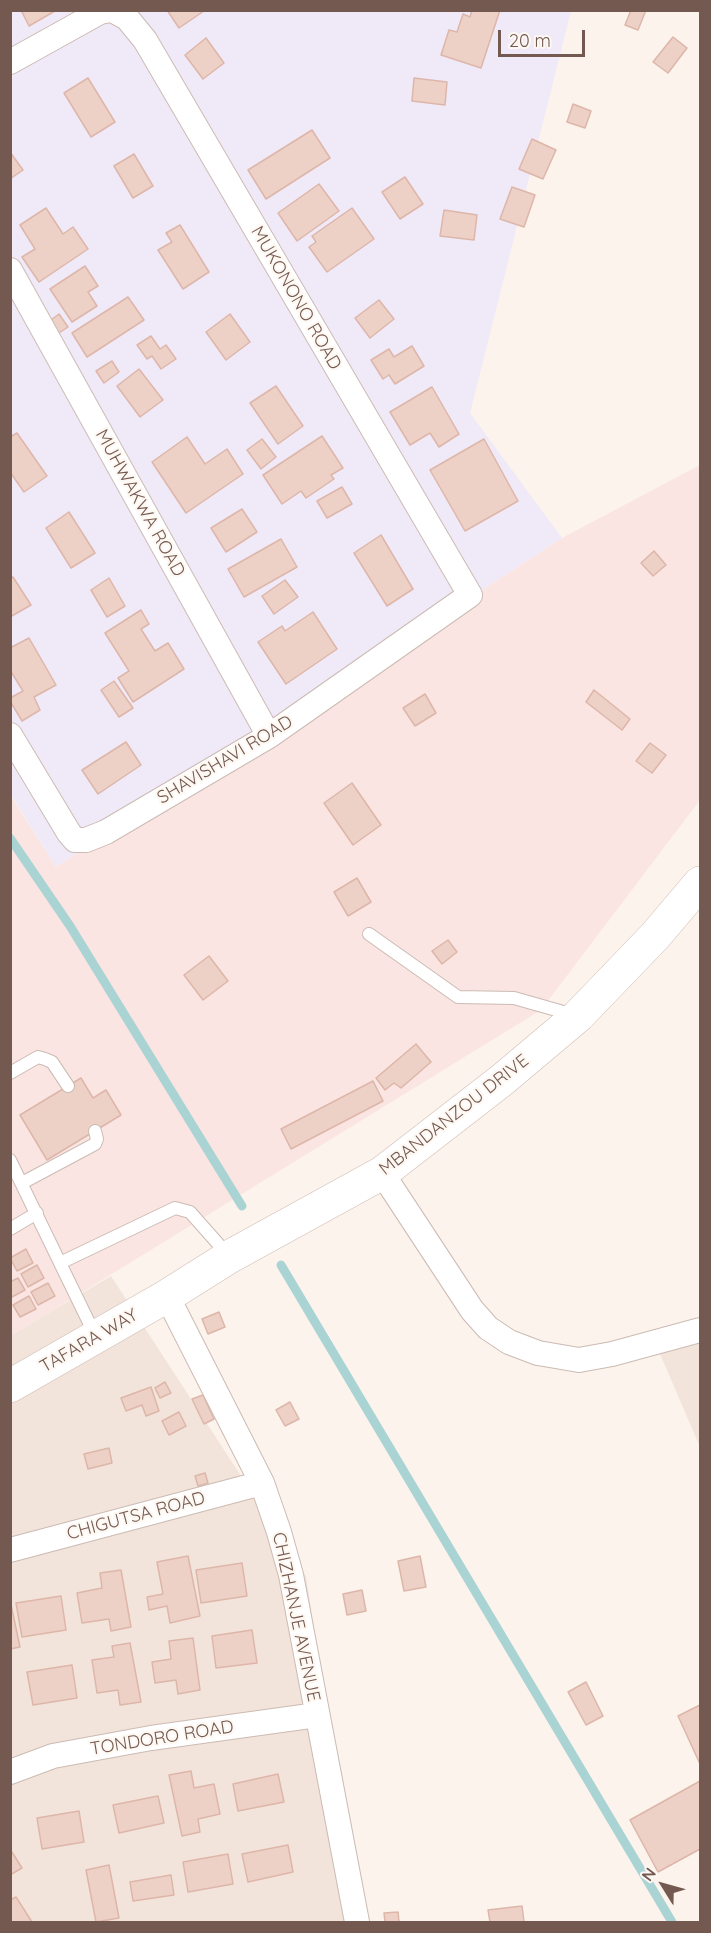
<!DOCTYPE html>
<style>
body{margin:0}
#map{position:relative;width:711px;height:1933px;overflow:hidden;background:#fbf3ec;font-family:Quicksand,sans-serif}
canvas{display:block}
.frame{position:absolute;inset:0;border:12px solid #745951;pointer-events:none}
.north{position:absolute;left:633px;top:1855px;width:60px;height:60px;-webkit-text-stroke:4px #fef8f3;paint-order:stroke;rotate:307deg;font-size:16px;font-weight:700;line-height:24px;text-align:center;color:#745951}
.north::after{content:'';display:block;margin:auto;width:21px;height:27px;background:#745951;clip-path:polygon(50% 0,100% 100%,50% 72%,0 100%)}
.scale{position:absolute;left:498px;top:30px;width:87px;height:27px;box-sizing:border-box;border:3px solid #745951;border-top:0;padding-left:8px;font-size:18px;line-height:21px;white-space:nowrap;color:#745951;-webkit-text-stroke:4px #fef8f3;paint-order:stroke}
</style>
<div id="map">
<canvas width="711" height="1933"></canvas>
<div class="frame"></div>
<div class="north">N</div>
<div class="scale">20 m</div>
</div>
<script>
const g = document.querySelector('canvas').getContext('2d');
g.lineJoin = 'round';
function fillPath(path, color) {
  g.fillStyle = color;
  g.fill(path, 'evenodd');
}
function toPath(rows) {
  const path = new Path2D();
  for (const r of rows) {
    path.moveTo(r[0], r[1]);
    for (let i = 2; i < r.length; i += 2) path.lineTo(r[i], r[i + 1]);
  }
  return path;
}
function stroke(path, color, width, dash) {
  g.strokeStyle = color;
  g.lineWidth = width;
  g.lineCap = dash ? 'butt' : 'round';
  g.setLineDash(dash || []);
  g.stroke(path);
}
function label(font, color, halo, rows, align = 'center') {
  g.font = font + ' Quicksand,sans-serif';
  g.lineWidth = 4.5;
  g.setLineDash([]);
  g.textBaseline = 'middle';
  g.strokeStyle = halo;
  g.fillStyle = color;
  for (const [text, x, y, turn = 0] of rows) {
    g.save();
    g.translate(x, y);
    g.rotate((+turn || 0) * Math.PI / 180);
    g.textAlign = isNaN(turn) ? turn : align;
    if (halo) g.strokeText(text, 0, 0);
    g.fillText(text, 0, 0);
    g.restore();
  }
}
const residential = toPath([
 [111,1276,306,1576,360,1922,11,1922,10,1336],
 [700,1329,700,1447,658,1349]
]);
const commercial = toPath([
 [700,465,700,800,541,1010,11,1336,10,795,56,867,562,538]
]);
const education = toPath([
 [11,11,571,11,470,413,562,538,56,867,11,795]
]);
const stream = toPath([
 [10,838,70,926,242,1206],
 [281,1265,672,1922]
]);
const building = toPath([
 [21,10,55,10,55,11,29,26,21,10],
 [167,10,204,10,204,11,179,28,167,10],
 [472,10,500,10,481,68,441,55,449,30,457,32,463,14,470,17,472,10],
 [631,10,646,10,638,30,625,25,631,10],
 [673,37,687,48,668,73,653,62,673,37],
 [206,38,224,63,203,79,185,55,206,38],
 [88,78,115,122,91,137,64,93,88,78],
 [414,78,447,82,445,105,412,101,414,78],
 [573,104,591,111,585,128,567,122,573,104],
 [312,130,330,158,266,199,248,170,312,130],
 [532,139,556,150,543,179,519,169,532,139],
 [10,152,23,170,10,179,10,152],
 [134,154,153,186,133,198,114,166,134,154],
 [405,177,423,204,400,219,382,192,405,177],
 [319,184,339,211,297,241,278,213,319,184],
 [512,187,535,195,524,227,500,219,512,187],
 [46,208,63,234,73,227,88,249,39,282,22,257,35,249,20,225,46,208],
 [352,208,374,239,327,272,309,247,316,242,312,236,352,208],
 [444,210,477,215,474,240,440,236,444,210],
 [180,225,209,272,183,289,158,250,172,242,166,233,180,225],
 [85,266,98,286,88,292,97,306,72,322,50,289,85,266],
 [128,297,144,320,87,357,72,333,128,297],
 [379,300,394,319,370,338,355,318,379,300],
 [59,314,68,327,56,335,47,323,59,314],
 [230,314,250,342,226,360,206,332,230,314],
 [151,336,160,349,166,345,176,359,161,369,152,356,147,359,137,345,151,336],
 [412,346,424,366,395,384,389,375,383,379,371,360,389,349,394,357,412,346],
 [112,361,119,372,104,383,96,371,112,361],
 [139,369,163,400,140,417,117,386,139,369],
 [276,386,303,426,278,444,250,403,276,386],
 [432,387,459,434,439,447,430,433,410,445,390,412,432,387],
 [17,433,47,476,24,492,10,472,10,437,17,433],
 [322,436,343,468,331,475,334,479,306,498,301,491,282,504,263,475,322,436],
 [187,437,205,464,227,449,243,474,186,513,152,462,187,437],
 [262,439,276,457,261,469,247,450,262,439],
 [484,439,518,501,465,531,430,470,484,439],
 [342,487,352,504,327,518,317,501,342,487],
 [242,509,257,532,226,552,211,528,242,509],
 [69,512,95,553,71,568,46,528,69,512],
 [381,535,413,589,387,606,354,553,381,535],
 [281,539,297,567,244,597,228,569,281,539],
 [654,551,666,565,653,576,641,563,654,551],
 [13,577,31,605,10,617,10,578,13,577],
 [109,578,125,606,107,617,91,590,109,578],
 [285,580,298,597,274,614,262,596,285,580],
 [141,610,149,624,141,629,155,651,168,643,184,669,133,702,118,678,129,671,105,633,141,610],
 [313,612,337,649,286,684,258,642,282,626,285,631,313,612],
 [29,638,56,685,34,697,40,710,22,721,10,701,10,698,23,691,10,670,10,648,29,638],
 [114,681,133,708,119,717,101,690,114,681],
 [594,690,630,719,622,730,586,702,594,690],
 [425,694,436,713,415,726,403,708,425,694],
 [126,742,141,765,98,794,82,770,126,742],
 [650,743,666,755,652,773,636,761,650,743],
 [352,783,381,825,353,845,324,803,352,783],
 [357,878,371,902,348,916,334,892,357,878],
 [448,940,457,952,442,964,432,951,448,940],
 [209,956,228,981,203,1000,184,975,209,956],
 [416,1044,431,1062,401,1088,394,1083,385,1090,376,1078,416,1044],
 [81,1078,93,1098,106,1090,121,1115,47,1160,20,1115,81,1078],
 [373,1081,383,1101,291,1149,281,1129,373,1081],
 [26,1249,33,1263,17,1271,10,1258,26,1249],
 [37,1265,44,1278,28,1287,21,1274,37,1265],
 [18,1278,25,1290,10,1298,10,1282,18,1278],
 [48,1283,55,1296,38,1305,31,1292,48,1283],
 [29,1296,36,1309,20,1317,13,1305,29,1296],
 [219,1312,225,1327,208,1334,202,1319,219,1312],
 [165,1382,171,1393,160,1398,155,1388,165,1382],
 [151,1387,159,1411,146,1416,142,1405,126,1411,121,1398,151,1387],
 [203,1395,214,1419,204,1424,192,1399,203,1395],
 [290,1402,299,1419,285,1426,276,1410,290,1402],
 [179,1412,186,1426,169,1435,162,1421,179,1412],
 [109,1448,112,1463,88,1469,84,1454,109,1448],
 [205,1473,208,1483,198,1486,195,1476,205,1473],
 [188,1556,200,1616,170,1623,167,1606,149,1610,147,1597,163,1594,157,1562,188,1556],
 [420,1556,426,1587,404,1591,398,1561,420,1556],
 [242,1563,247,1596,201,1603,196,1570,242,1563],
 [121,1570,131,1627,111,1631,109,1619,82,1623,77,1593,102,1588,100,1573,121,1570],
 [362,1590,366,1611,347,1615,343,1594,362,1590],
 [61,1596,66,1630,22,1637,16,1603,61,1596],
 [10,1600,20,1647,10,1649,10,1600],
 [252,1630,257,1663,216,1668,212,1636,252,1630],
 [193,1638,200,1690,178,1694,176,1680,155,1683,152,1662,171,1659,169,1641,193,1638],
 [130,1643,141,1702,120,1705,118,1690,97,1693,92,1660,114,1657,112,1646,130,1643],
 [72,1665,77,1698,33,1705,27,1672,72,1665],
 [586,1682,603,1716,586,1725,568,1692,586,1682],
 [700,1705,700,1764,678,1716,700,1705],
 [191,1771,194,1788,214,1784,220,1814,198,1819,200,1832,182,1836,169,1775,191,1771],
 [278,1774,284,1802,238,1811,233,1784,278,1774],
 [700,1781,700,1849,658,1872,630,1820,700,1781],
 [158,1796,164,1823,119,1833,113,1805,158,1796],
 [79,1811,84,1842,42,1849,37,1818,79,1811],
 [288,1845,293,1872,248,1882,242,1854,288,1845],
 [10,1849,22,1868,10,1875,10,1849],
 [228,1854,233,1884,188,1892,183,1862,228,1854],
 [109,1865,119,1918,96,1922,86,1870,109,1865],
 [171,1875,174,1895,133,1901,130,1882,171,1875],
 [16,1897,32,1922,10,1922,10,1900,16,1897],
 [522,1906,524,1922,490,1922,488,1910,522,1906],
 [398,1912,399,1922,385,1922,384,1913,398,1912]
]);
const lane = toPath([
 [369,934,458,997,514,998,574,1015],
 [10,1073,38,1057,45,1059,52,1062,68,1086],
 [10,1160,95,1335],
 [22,1183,95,1144,97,1139,95,1131],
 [10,1229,37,1213],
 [60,1263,175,1208,190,1212,228,1255]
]);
const street = toPath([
 [10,62,100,12,110,10],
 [10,270,269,736],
 [10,735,69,833,75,840,86,840,106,832,269,736,470,595,145,40,127,18,112,10],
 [382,1173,472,1310,488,1328,509,1342,538,1353,579,1360,612,1354,700,1330],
 [167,1296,262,1483,279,1532,291,1575,357,1922],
 [10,1550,262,1483],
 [10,1772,53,1756,151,1738,317,1715]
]);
const secondary = toPath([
 [10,1386,167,1296,229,1257,382,1173,502,1080,578,1016,655,936,700,883]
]);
const streetNames = [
 ["MUKONONO ROAD",296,298,60],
 ["MUHWAKWA ROAD",140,503,61],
 ["SHAVISHAVI ROAD",225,760,-31],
 ["MBANDANZOU DRIVE",454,1115,-38],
 ["TAFARA WAY",89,1341,-30],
 ["CHIGUTSA ROAD",136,1516,-15],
 ["CHIZHANJE AVENUE",296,1617,78],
 ["TONDORO ROAD",162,1738,-9]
];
fillPath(residential, '#f2e4db');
fillPath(commercial, '#fae5e2');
fillPath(education, '#f0e9f8');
stroke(stream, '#aad3d4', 9);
fillPath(building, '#edd1c7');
stroke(building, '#deb6a9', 1.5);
stroke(lane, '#ccbbb3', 14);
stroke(street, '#ccbbb3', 26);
stroke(secondary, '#d1bcb3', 34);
stroke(lane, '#fff', 12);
stroke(street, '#fff', 24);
stroke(secondary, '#fff', 33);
label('18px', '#745951', '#fef8f3', streetNames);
</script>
